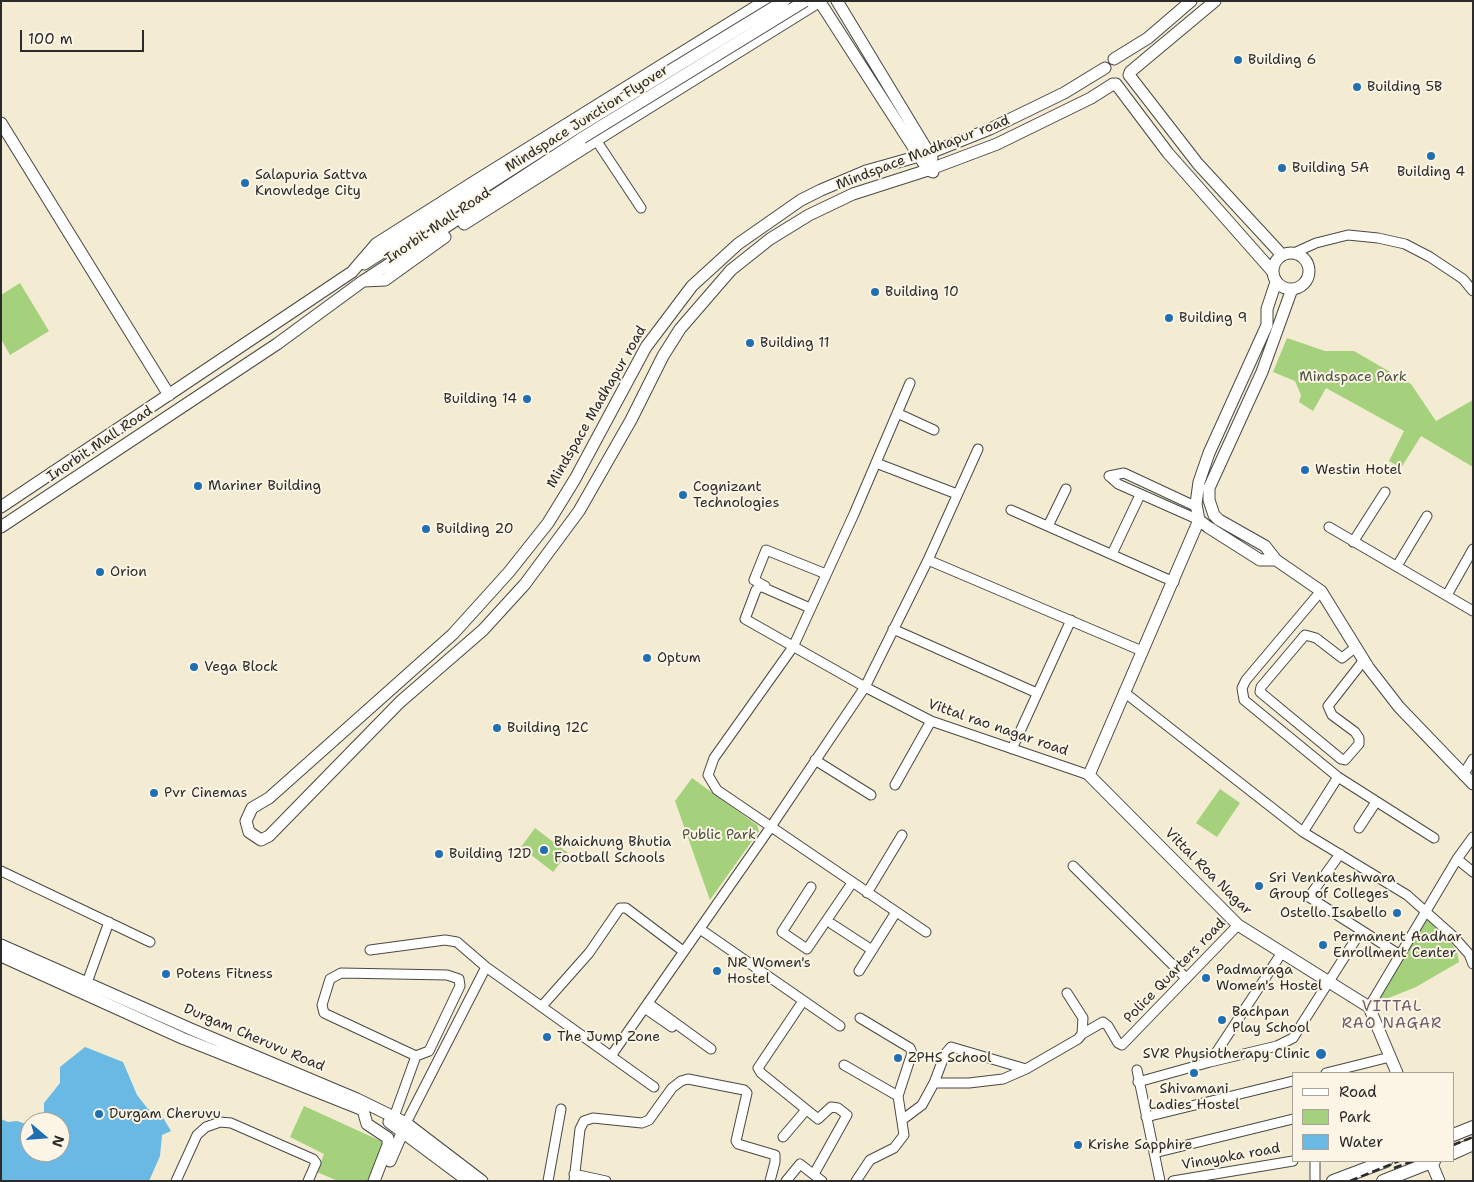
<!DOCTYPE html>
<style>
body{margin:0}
#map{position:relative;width:1474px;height:1182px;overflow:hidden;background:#f3ecd3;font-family:"Shantell Sans",sans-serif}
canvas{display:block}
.frame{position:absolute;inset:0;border:2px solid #2b2b2b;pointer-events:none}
.legend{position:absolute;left:1292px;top:1072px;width:162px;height:90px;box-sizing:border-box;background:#fcf5e5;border:1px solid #a8a49b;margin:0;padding:6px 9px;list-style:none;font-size:15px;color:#2b2b2b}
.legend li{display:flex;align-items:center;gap:10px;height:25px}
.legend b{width:25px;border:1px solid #a8a49b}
.north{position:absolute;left:20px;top:1112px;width:50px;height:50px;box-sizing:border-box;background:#fcf5e5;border:1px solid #a8a49b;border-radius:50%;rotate:108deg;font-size:14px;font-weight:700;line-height:20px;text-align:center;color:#2b2b2b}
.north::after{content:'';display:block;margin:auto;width:18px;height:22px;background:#1f6fb2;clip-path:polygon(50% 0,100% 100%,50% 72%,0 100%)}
.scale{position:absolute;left:20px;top:30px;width:124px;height:22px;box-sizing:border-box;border:2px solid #2b2b2b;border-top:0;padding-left:6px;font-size:15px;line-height:18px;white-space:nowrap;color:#2b2b2b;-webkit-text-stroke:4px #fcf5e5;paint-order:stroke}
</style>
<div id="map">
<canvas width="1474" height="1182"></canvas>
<div class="frame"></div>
<ul class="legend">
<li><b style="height:6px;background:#fff"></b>Road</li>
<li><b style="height:14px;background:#a5d17d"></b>Park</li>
<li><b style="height:14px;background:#69b9e4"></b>Water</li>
</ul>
<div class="north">N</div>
<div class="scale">100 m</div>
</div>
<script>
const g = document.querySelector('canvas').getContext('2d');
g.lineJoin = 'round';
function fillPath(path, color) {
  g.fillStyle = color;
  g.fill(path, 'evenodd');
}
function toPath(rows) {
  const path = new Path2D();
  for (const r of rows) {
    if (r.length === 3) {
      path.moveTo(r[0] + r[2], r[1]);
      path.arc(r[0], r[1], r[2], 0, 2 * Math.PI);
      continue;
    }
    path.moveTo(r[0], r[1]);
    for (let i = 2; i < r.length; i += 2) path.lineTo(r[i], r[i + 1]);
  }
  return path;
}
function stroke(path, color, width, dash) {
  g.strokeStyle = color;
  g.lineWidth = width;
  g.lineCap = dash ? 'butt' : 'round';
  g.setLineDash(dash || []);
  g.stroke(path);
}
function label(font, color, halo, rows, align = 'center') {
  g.font = font + ' "Shantell Sans",sans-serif';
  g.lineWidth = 4;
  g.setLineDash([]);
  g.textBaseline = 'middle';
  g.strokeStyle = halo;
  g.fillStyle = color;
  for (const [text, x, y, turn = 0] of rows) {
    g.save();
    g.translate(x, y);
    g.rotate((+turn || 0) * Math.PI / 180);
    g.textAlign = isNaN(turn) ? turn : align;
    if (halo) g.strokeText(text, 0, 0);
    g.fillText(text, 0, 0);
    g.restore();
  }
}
const green = toPath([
 [20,283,49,331,10,355,1,339,1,295],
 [1287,338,1325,351,1354,351,1411,384,1436,421,1473,400,1473,467,1421,436,1401,468,1389,461,1404,431,1326,388,1313,411,1299,402,1301,395,1295,381,1273,372],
 [692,778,757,825,759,831,710,900,675,801],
 [1220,789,1240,803,1217,837,1196,823],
 [535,828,568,853,553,872,521,847],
 [1428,918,1449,939,1457,952,1459,962,1416,987,1381,1001,1379,995],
 [304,1106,383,1142,368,1181,338,1181,317,1172,324,1154,290,1137]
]);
const water = toPath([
 [85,1047,123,1062,137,1095,148,1109,162,1116,171,1131,162,1135,160,1156,149,1181,1,1181,1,1119,8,1122,17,1121,26,1124,33,1115,44,1113,44,1103,60,1083,60,1067],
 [30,1122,60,1122,60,1152,30,1152]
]);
const street = toPath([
 [596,140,641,208],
 [1294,253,1316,243,1348,235,1378,238,1405,244,1430,257,1463,279,1473,291],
 [910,383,854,514,793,647,714,758,708,775,717,790,926,932],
 [897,413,934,430],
 [876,463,957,494],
 [1109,476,1118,484,1199,520],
 [1109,476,1124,473,1197,507],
 [1011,510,1174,582],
 [1048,526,1066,489],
 [1329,527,1473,611],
 [1353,542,1385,492],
 [1112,554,1140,495],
 [928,560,1142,651],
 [1397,566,1427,516],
 [765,586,754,580,766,550,826,574],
 [1321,591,1246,680,1242,688,1244,700,1338,777,1434,838],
 [1447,595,1473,549],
 [810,608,760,586,756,590,745,619,865,687,931,721,1089,775],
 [893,629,1037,693],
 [1356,647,1342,658,1316,638,1305,635,1261,687,1260,692,1341,759,1345,760,1359,744,1359,738,1355,732,1332,715,1328,706,1364,660],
 [1124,692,1303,832,1407,895,1452,935,1469,954,1473,964],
 [1012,749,1071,620],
 [815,760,871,795],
 [1463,775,1473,759],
 [895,785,931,721],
 [1359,828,1376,802],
 [1303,832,1338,777],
 [1340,854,1309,897,1400,955],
 [1457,859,1473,872],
 [1073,866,1186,978],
 [1,871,150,942],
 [811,887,782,932,807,949,852,883],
 [867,893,902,835],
 [832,924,872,950],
 [700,929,840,1026],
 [370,950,445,940,457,942,486,967,654,1087],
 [859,971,896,912],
 [85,988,109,922],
 [803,1001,758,1068,761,1073,818,1119,831,1107,838,1108,847,1115,814,1174],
 [649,1004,711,1049],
 [542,1006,589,953,620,908,626,908,683,951],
 [1369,1007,1457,859,1473,837],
 [646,1009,672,1027],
 [1082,1034,1103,1022,1108,1026,1118,1043,1122,1045,1238,925],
 [611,1056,770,828,865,687,928,560,978,449],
 [1210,1062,1277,1046,1293,1038,1361,931],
 [844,1065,898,1096],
 [1137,1070,1160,1181],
 [1326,1073,1390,1057],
 [1138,1082,1210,1062,1281,954],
 [934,1083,969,1083,1003,1079,1026,1069,1078,1039,1082,1034,1083,1018,1067,993],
 [394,1117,416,1056,324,1013,322,1005,330,979,341,973,447,975,459,979,460,986,429,1051,416,1056],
 [1146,1117,1293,1081],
 [902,1120,922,1105,934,1083,945,1054,951,1047,1026,1069],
 [406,1123,486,967],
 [783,1137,806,1110],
 [1154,1153,1293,1119],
 [1315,1161,1315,1181],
 [574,1174,606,1181],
 [176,1181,197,1135,206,1127,220,1122,231,1123,313,1159,316,1163,308,1181],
 [548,1181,561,1109],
 [574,1181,580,1129,584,1121,593,1118,642,1123,649,1120,672,1088,681,1081,688,1079,744,1090,747,1093,736,1141,738,1144,775,1155,775,1162,770,1181],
 [786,1181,800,1164,822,1181],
 [856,1181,870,1160,894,1148,904,1135,898,1096,912,1053,910,1048,860,1018],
 [1173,1181,1293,1161]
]);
const secondary = toPath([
 [837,1,932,158],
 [820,2,928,170,933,172],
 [1114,59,1148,38,1191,1],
 [1105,68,1064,93,990,129,930,153,866,171,821,190,801,200,738,244,692,286,646,347,575,479,548,523,509,572,453,634,269,798,252,808,246,821,249,832,261,840,269,836,400,702,483,630,525,584,579,511,631,420,663,356,680,329,731,270,770,239,809,215,853,194,928,170,997,144,1091,98,1113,84],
 [1130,72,1215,1],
 [1129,75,1198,164,1282,255],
 [1116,84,1168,153,1273,272],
 [1,123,169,395],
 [464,224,614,129,820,1],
 [1291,271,18],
 [364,264,576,128],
 [364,281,385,280,445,237],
 [1292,289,1262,372,1209,488,1209,500,1214,515,1219,520,1265,546,1276,560,1321,591,1368,667,1399,707,1473,784],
 [1,507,352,272,376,244,477,180,765,1],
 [1199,520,1089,775,1238,925,1369,1007,1397,1073],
 [1,527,277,344,363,281,582,138],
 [1276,560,1260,560,1208,527,1199,520,1196,504,1199,482,1209,453,1267,325,1267,309,1276,282],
 [1,945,193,1030,357,1099,406,1123,482,1181],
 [1,956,182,1038,363,1110],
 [363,1110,367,1124,388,1138,388,1145,374,1181],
 [389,1122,468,1181],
 [390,1161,403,1131],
 [1431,1162,1439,1181]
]);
const primary = toPath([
 [1453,1135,1473,1127],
 [1453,1153,1473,1144],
 [1333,1181,1386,1161],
 [1383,1181,1434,1161]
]);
const rail = toPath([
 [1453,1145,1473,1137],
 [1394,1168,1413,1161],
 [1350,1181,1399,1161]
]);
const secondaryBridge = toPath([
 [576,128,784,1],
 [582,138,805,1]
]);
const markers = [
 [1238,60,5,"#1f6fb2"],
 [1357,87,5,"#1f6fb2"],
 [1431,156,5,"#1f6fb2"],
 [1282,168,5,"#1f6fb2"],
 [245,183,5,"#1f6fb2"],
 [875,292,5,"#1f6fb2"],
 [1169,318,5,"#1f6fb2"],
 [750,343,5,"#1f6fb2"],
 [527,399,5,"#1f6fb2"],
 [1305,470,5,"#1f6fb2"],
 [198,486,5,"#1f6fb2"],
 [683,495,5,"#1f6fb2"],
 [426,529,5,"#1f6fb2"],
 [100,572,5,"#1f6fb2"],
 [647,658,5,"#1f6fb2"],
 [194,667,5,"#1f6fb2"],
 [497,728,5,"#1f6fb2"],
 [154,793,5,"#1f6fb2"],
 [544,850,5,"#1f6fb2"],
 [439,854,5,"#1f6fb2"],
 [1259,886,5,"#1f6fb2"],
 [1397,913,5,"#1f6fb2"],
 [1323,945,5,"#1f6fb2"],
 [717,971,5,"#1f6fb2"],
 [166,974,5,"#1f6fb2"],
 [1206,978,5,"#1f6fb2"],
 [1222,1020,5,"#1f6fb2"],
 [547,1037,5,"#1f6fb2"],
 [1321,1054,6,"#1f6fb2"],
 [898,1058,5,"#1f6fb2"],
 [1194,1073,5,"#1f6fb2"],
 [99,1114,5,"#1f6fb2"],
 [1078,1145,5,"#1f6fb2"]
];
const poiNames = [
 ["Building 6",1248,60],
 ["Building 5B",1367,87],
 ["Building 5A",1292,168],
 ["Building 4",1431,172,"center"],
 ["Salapuria Sattva",255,175],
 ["Knowledge City",255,191],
 ["Building 10",885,292],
 ["Building 9",1179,318],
 ["Building 11",760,343],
 ["Building 14",517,399,"right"],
 ["Westin Hotel",1315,470],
 ["Mariner Building",208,486],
 ["Cognizant",693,487],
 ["Technologies",693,503],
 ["Building 20",436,529],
 ["Orion",110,572],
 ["Optum",657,658],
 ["Vega Block",204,667],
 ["Building 12C",507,728],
 ["Pvr Cinemas",164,793],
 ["Bhaichung Bhutia",554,842],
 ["Football Schools",554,858],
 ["Building 12D",449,854],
 ["Sri Venkateshwara",1269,878],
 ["Group of Colleges",1269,894],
 ["Ostello Isabello",1387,913,"right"],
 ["Permanent Aadhar",1333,937],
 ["Enrollment Center",1333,953],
 ["NR Women's",727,963],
 ["Hostel",727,979],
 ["Padmaraga",1216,970],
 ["Women's Hostel",1216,986],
 ["Potens Fitness",176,974],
 ["Bachpan",1232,1012],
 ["Play School",1232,1028],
 ["The Jump Zone",557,1037],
 ["SVR Physiotherapy Clinic",1310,1054,"right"],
 ["ZPHS School",908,1058],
 ["Shivamani",1194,1089,"center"],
 ["Ladies Hostel",1194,1105,"center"],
 ["Durgam Cheruvu",109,1114],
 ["Krishe Sapphire",1088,1145]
];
const streetNames = [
 ["Mindspace Junction Flyover",587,119,-32],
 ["Mindspace Madhapur road",923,153,-21],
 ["Inorbit Mall Road",438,226,-34],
 ["Mindspace Madhapur road",597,407,-60],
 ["Inorbit Mall Road",100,444,-34],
 ["Vittal rao nagar road",998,728,19],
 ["Vittal Roa Nagar",1208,872,45],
 ["Police Quarters road",1175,971,-46],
 ["Durgam Cheruvu Road",254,1038,23],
 ["Vinayaka road",1231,1157,-10]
];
const parkNames = [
 ["Mindspace Park",1353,377],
 ["Public Park",719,835]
];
const neighbourhoodNames = [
 ["VITTAL",1392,1007],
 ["RAO NAGAR",1392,1024]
];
fillPath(green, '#a5d17d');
fillPath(water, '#69b9e4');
stroke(street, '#494844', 11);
stroke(secondary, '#494844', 13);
stroke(primary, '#494844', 14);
stroke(street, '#fff', 9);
stroke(secondary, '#fff', 11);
stroke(primary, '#fff', 12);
stroke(rail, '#2b2b2b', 2.5, [8, 4]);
stroke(secondaryBridge, '#494844', 13, []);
stroke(secondaryBridge, '#fff', 11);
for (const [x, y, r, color] of markers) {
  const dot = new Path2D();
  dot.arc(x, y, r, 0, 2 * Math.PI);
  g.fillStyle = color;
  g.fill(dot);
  stroke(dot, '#fcf5e5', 2);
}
label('14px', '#2b2b2b', '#fcf5e5', poiNames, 'left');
label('14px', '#2b2b2b', '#fcf5e5', streetNames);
label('14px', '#4a5440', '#fcf5e5', parkNames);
g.letterSpacing = '1px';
label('15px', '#6a5b67', '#fcf5e5', neighbourhoodNames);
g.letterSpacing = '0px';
</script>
